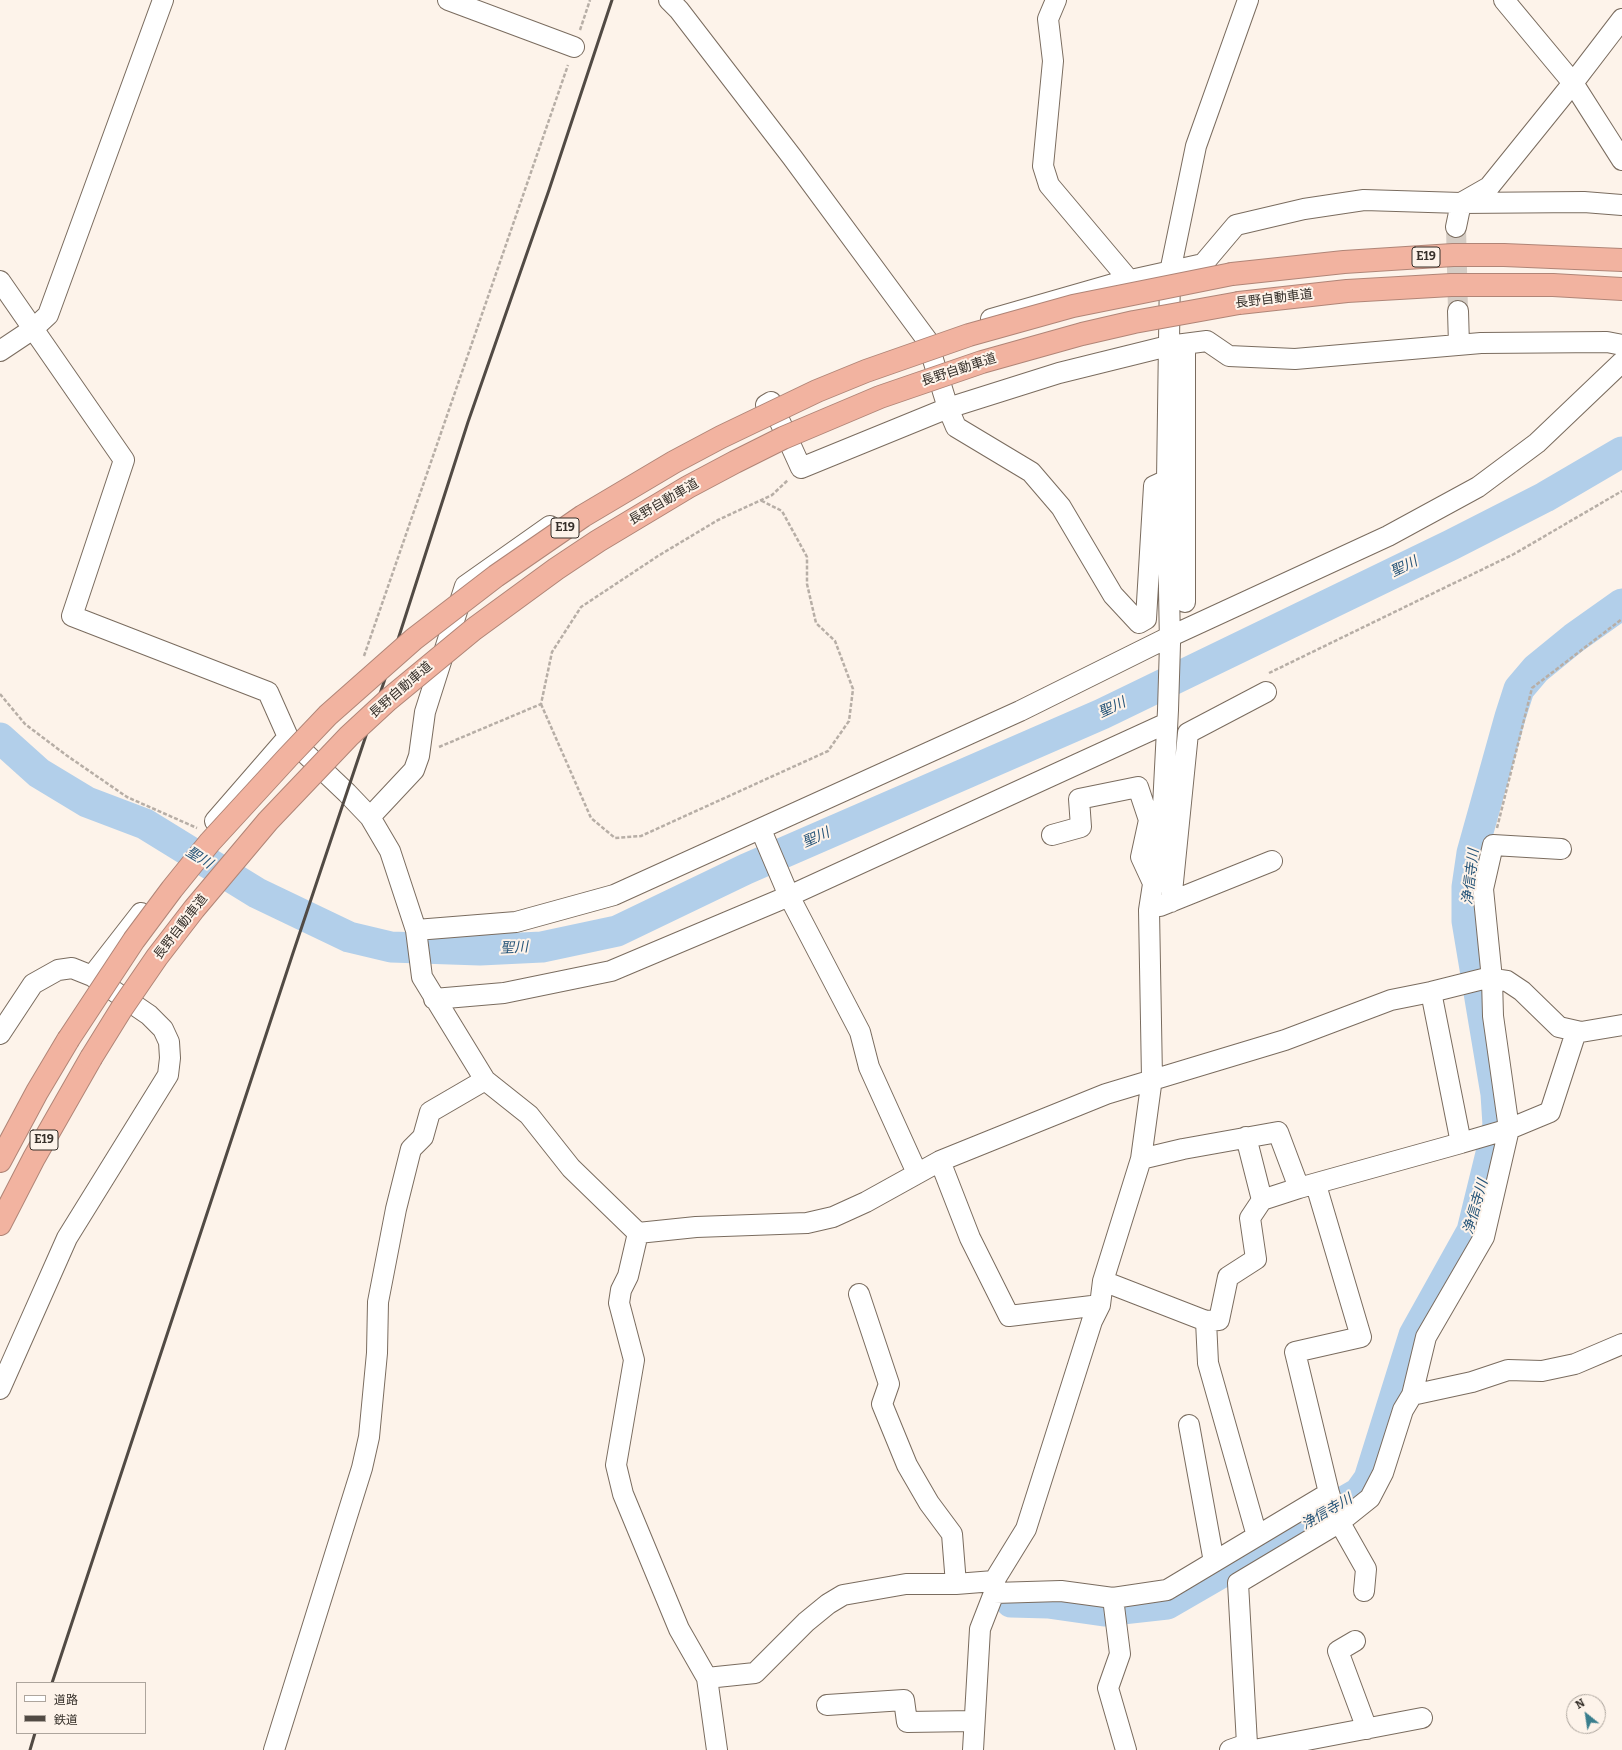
<!DOCTYPE html>
<meta charset="utf-8">
<style>
body{margin:0}
#map{position:relative;width:1622px;height:1750px;overflow:hidden;background:#fdf3ea;font-family:Bitter,"Noto Sans JP",serif}
canvas{display:block}
.legend{position:absolute;left:16px;top:1682px;width:130px;height:52px;box-sizing:border-box;background:#fdf3ea;border:1px solid #ada59d;margin:0;padding:5px 7px;list-style:none;font-size:12px;color:#36302a}
.legend li{display:flex;align-items:center;gap:8px;height:20px}
.legend b{width:20px;border:1px solid #ada59d}
.north{position:absolute;left:1566px;top:1694px;width:40px;height:40px;box-sizing:border-box;background:#fdf3ea;border:1px solid #ada59d;border-radius:50%;rotate:330deg;font-size:11px;font-weight:700;line-height:16px;text-align:center;color:#36302a}
.north::after{content:'';display:block;margin:auto;width:14px;height:18px;background:#3a7e8d;clip-path:polygon(50% 0,100% 100%,50% 72%,0 100%)}
</style>
<div id="map">
<canvas width="1622" height="1750"></canvas>
<ul class="legend">
<li><b style="height:5px;background:#fff"></b>道路</li>
<li><b style="height:5px;background:#514a44"></b>鉄道</li>
</ul>
<div class="north">N</div>
</div>
<script>
const g = document.querySelector('canvas').getContext('2d');
g.lineJoin = 'round';
function toPath(rows) {
  const path = new Path2D();
  for (const r of rows) {
    path.moveTo(r[0], r[1]);
    for (let i = 2; i < r.length; i += 2) path.lineTo(r[i], r[i + 1]);
  }
  return path;
}
function stroke(path, color, width, dash) {
  g.strokeStyle = color;
  g.lineWidth = width;
  g.lineCap = dash ? 'butt' : 'round';
  g.setLineDash(dash || []);
  g.stroke(path);
}
function label(font, color, halo, rows, align = 'center') {
  g.font = font + ' Bitter,"Noto Sans JP",serif';
  g.lineWidth = 4;
  g.setLineDash([]);
  g.textBaseline = 'middle';
  g.strokeStyle = halo;
  g.fillStyle = color;
  for (const [text, x, y, turn = 0] of rows) {
    g.save();
    g.translate(x, y);
    g.rotate((+turn || 0) * Math.PI / 180);
    g.textAlign = isNaN(turn) ? turn : align;
    if (halo) g.strokeText(text, 0, 0);
    g.fillText(text, 0, 0);
    g.restore();
  }
}
const river = toPath([
 [0,738,39,773,87,802,145,824,257,893,349,937,391,947,480,950,542,947,617,931,746,869,1102,714,1451,545,1545,497,1622,452],
 [1011,1602,1048,1603,1104,1611,1167,1604,1359,1493,1369,1479,1414,1335,1472,1231,1498,1125,1496,1094,1467,921,1467,887,1472,853,1510,717,1519,689,1536,669,1574,638,1622,604]
]);
const minorTunnel = toPath([
 [1456,227,1458,311]
]);
const path = toPath([
 [580,30,590,0],
 [364,656,568,65],
 [1269,673,1514,554,1622,491],
 [0,694,25,724,66,755,127,797,197,828],
 [541,704,591,818,615,838,641,836,828,751,849,721,853,689,835,641,816,623,807,584,807,557,782,511,760,500],
 [439,747,541,704,552,652,581,607,658,556,718,520,772,495,788,480],
 [1497,828,1532,688,1622,619]
]);
const minor = toPath([
 [448,0,574,47],
 [669,0,679,10,792,157,927,340,948,408,956,427,1031,472,1061,507,1113,595,1139,623,1146,619,1154,486,1167,480,1185,486],
 [1056,0,1048,19,1053,61,1043,166,1049,185,1129,280],
 [1504,0,1573,83,1622,160],
 [1456,227,1461,203,1489,187,1573,83,1622,19],
 [0,281,124,460,72,616,268,692,288,737,347,793,370,817,414,770,419,756,425,712,465,586,550,526],
 [1458,311,1459,345],
 [991,319,1113,284,1203,264,1236,225,1304,209,1364,200,1461,203,1584,202,1622,205],
 [0,351,33,329,48,315,163,0],
 [766,405,771,402,801,468,948,408,1059,373,1168,346,1207,341,1229,356,1295,359,1481,343,1607,342,1622,345],
 [1185,602,1185,344],
 [370,817,390,851,416,930,422,977,485,1080,529,1115,571,1168,638,1233],
 [215,821,288,737],
 [761,830,789,896,860,1032,869,1067,917,1173],
 [1052,835,1081,827,1079,799,1138,787,1149,820,1141,857,1153,883],
 [1561,849,1493,845,1483,889,1492,979,1493,1016,1509,1129,1550,1112,1576,1032],
 [1171,902,1188,733,1266,692],
 [1160,906,1272,861],
 [416,930,516,922,614,895,1020,711,1169,637,1388,536,1478,487,1537,443,1622,362],
 [92,976,141,913],
 [434,999,504,993,611,971,789,896,1167,723],
 [0,1034,33,984,58,970,72,968,92,976,149,1015,163,1029,169,1042,170,1058,168,1075,67,1238,0,1389],
 [1246,1137,1262,1200,1299,1188],
 [1141,1159,1183,1149,1278,1132,1299,1188,1461,1143,1431,992],
 [940,1161,970,1238,1009,1316,1100,1305],
 [1316,1185,1361,1337,1295,1352,1329,1493,1336,1516,1366,1569,1364,1591],
 [638,1233,696,1227,807,1223,833,1217,866,1202,940,1161,1106,1094,1285,1040,1391,1000,1431,992,1487,978,1507,981,1522,991,1559,1027,1581,1032,1622,1025],
 [638,1233,628,1276,621,1290,619,1303,634,1360,616,1465,623,1494,679,1629,707,1678,717,1750],
 [1103,1281,1206,1321,1219,1320,1228,1277,1256,1259,1250,1218,1262,1200],
 [859,1294,889,1384,882,1404,907,1465,929,1503,952,1534,956,1584],
 [1206,1321,1208,1363,1257,1536],
 [1412,1395,1426,1337,1484,1237,1509,1129,1461,1143],
 [1189,1425,1214,1562],
 [994,1593,1061,1591,1113,1598,1167,1590,1329,1493],
 [1113,1598,1120,1654,1108,1688,1126,1750],
 [1355,1641,1338,1651,1367,1729],
 [707,1678,755,1673,806,1622,828,1604,843,1595,906,1584,956,1584,994,1581],
 [827,1705,904,1700,907,1722,974,1721],
 [274,1750,362,1468,369,1437,377,1353,378,1302,396,1209,411,1149,423,1137,430,1112,485,1080],
 [973,1750,980,1629,994,1593,994,1581,1026,1529,1092,1321,1100,1305,1103,1281,1141,1159,1152,1078,1149,910,1162,826,1168,710,1170,644,1167,480,1170,272,1196,146,1248,0],
 [1230,1750,1247,1744],
 [1253,1750,1247,1744,1238,1583,1340,1522,1370,1498,1383,1473,1403,1410,1412,1395,1472,1382,1508,1370,1542,1371,1575,1364,1622,1344],
 [1254,1750,1422,1718]
]);
const highway = toPath([
 [1232,274,1344,262,1453,255,1504,255,1622,260],
 [1239,303,1347,291,1451,285,1553,285,1622,289],
 [0,1161,37,1092,68,1040],
 [0,1224,34,1158,91,1058]
]);
const rail = toPath([
 [52,1683,293,953,392,658,468,422,549,190,612,0],
 [30,1750,35,1733]
]);
const highwayBridge = toPath([
 [68,1040,134,940,172,889,210,842,288,757,328,715,414,639,496,576,583,516,674,462,721,437,817,391,866,371,969,335,1073,306,1232,274],
 [91,1058,122,1008,157,957,194,909,268,821,349,736,388,700,474,629,556,569,598,541,688,487,735,462,783,438,880,397,982,362,1082,334,1134,322,1239,303]
]);
const shields = [
 [1426,257,28],
 [565,528,28],
 [44,1140,28]
];
const shieldNames = [
 ["E19",1426,257],
 ["E19",565,528],
 ["E19",44,1140]
];
const streetNames = [
 ["長野自動車道",1274,299,-7],
 ["長野自動車道",959,370,-18],
 ["長野自動車道",664,502,-30],
 ["長野自動車道",401,690,-41],
 ["長野自動車道",181,927,-52]
];
const waterNames = [
 ["聖川",1404,567,-26],
 ["聖川",1112,708,-25],
 ["聖川",816,838,-24],
 ["聖川",199,858,32],
 ["浄信寺川",1471,877,-83],
 ["聖川",514,948,-3],
 ["浄信寺川",1476,1207,-74],
 ["浄信寺川",1327,1512,-30]
];
stroke(river, '#b2cfea', 31);
stroke(minorTunnel, '#d5ccc4', 20, [20, 10]);
stroke(minor, '#7a6c5f', 22);
stroke(highway, '#b08577', 24);
stroke(path, '#b7aea6', 2.5, [4, 2]);
stroke(minor, '#fff', 20);
stroke(highway, '#f2b3a0', 22);
stroke(rail, '#514a44', 3);
stroke(highwayBridge, '#b08577', 24, []);
stroke(highwayBridge, '#f2b3a0', 22);
for (const [x, y, w] of shields) {
  const box = new Path2D();
  box.roundRect(x - w / 2, y - 10, w, 20, 3);
  g.fillStyle = '#fdf3ea';
  g.fill(box);
  stroke(box, '#36302a', 1);
}
label('bold 12px', '#36302a', null, shieldNames);
label('13px', '#36302a', '#fdf3ea', streetNames);
label('italic 14px', '#255478', '#fdf3ea', waterNames);
</script>
